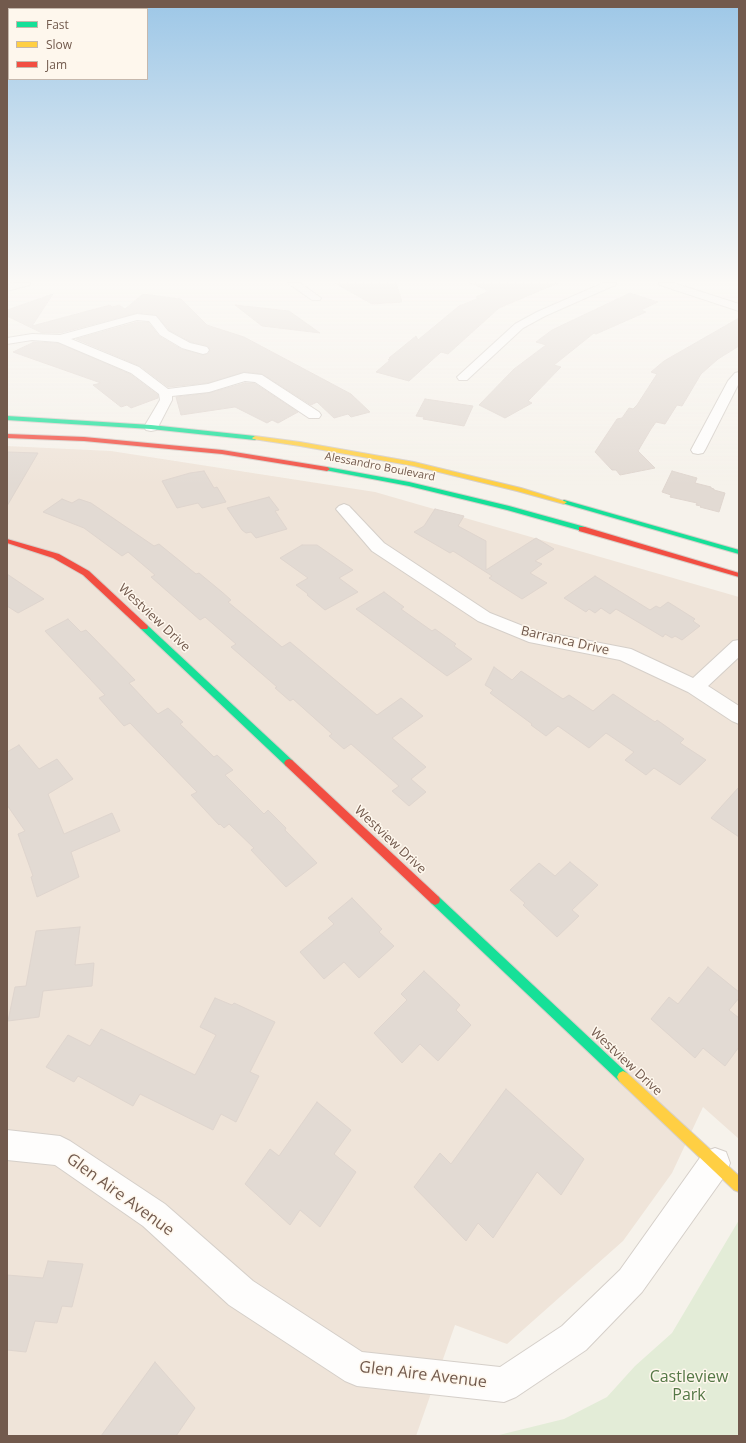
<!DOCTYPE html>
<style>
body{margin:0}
#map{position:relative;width:746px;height:1443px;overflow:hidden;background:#f6f2eb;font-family:"Open Sans",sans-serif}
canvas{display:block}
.frame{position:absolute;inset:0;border:8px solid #725a4d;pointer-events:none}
.legend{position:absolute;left:8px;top:8px;width:140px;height:72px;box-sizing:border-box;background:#fef7ed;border:1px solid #c6b8ad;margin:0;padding:5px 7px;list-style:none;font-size:12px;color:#725a4d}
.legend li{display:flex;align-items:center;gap:8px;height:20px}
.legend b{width:20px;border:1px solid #c6b8ad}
</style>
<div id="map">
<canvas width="746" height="1443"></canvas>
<div class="frame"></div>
<ul class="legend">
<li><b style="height:5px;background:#16e098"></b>Fast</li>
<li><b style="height:5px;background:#ffcf43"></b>Slow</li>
<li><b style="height:5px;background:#f24e42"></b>Jam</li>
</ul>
</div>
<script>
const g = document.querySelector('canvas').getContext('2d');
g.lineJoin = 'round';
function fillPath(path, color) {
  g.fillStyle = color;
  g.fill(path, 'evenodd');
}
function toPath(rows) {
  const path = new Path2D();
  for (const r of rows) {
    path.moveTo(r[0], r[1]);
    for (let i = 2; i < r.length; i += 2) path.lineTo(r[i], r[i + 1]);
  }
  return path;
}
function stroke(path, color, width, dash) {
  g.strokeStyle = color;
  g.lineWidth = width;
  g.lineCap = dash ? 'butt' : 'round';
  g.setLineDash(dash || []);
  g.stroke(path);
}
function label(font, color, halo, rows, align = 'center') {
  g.font = font + ' "Open Sans",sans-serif';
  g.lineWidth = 3;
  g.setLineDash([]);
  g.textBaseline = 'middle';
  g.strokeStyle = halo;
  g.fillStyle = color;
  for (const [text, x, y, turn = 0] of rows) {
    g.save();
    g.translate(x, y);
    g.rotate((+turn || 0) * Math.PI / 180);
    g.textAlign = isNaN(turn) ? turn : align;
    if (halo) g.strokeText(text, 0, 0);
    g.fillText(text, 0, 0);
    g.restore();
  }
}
const residential = toPath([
 [7,446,111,451,375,492,739,597,739,1139,703,1107,672,1173,623,1241,507,1344,455,1325,416,1436,7,1436]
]);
const green = toPath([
 [739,1220,739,1436,495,1436,564,1419,607,1397,635,1366,672,1333]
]);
const building = toPath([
 [335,283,396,283,402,302,372,304,335,283],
 [470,283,558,283,499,308,448,354,441,352,409,381,376,372,390,360,388,360,390,358,389,358,416,336,418,340,459,306,479,298,476,297,489,291,470,283],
 [630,293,658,302,641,310,646,312,596,334,594,333,554,365,561,367,528,401,532,403,505,418,479,405,514,369,546,345,536,342,552,330,630,293],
 [53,294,32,326,110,305,112,307,119,305,125,309,143,294,181,299,207,325,244,337,351,394,370,412,351,417,348,414,334,418,317,402,311,405,262,374,244,372,208,383,168,387,140,366,76,339,137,322,148,322,159,336,181,349,203,355,208,354,210,351,208,346,191,342,169,330,156,315,137,313,60,333,42,333,7,316,7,310,53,294],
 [235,305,289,311,320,333,262,326,235,305],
 [739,318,739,346,718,359,701,374,682,406,677,405,665,424,656,422,651,429,638,451,655,468,620,475,616,470,612,470,595,452,617,419,622,418,629,408,633,409,637,405,657,374,651,372,664,361,739,318],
 [34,342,58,343,130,374,158,395,158,398,131,408,127,405,121,407,93,385,101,383,13,352,34,342],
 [245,383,254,383,298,412,278,423,272,420,267,423,235,407,181,415,176,397,209,393,245,383],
 [425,399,473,406,464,426,423,419,424,417,416,416,425,399],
 [7,452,38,453,7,506,7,452],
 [204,471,214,488,217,487,226,502,202,508,198,503,177,508,162,481,190,473,204,471],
 [672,471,697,478,695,483,711,487,711,488,714,489,714,490,725,493,719,512,700,507,701,506,696,505,697,503,670,497,671,495,662,492,672,471],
 [269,497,279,510,275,511,287,529,256,538,251,532,246,533,242,530,227,508,269,497],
 [62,499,72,503,79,499,91,503,154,546,159,544,196,574,199,573,222,592,231,600,228,602,282,647,290,642,377,715,401,698,423,716,392,738,426,767,411,779,426,792,409,806,392,791,399,786,351,744,344,749,329,736,332,734,293,699,290,701,275,688,277,687,231,647,236,644,205,617,200,620,151,577,155,575,128,552,122,556,84,528,43,512,62,499],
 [435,509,464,516,458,526,486,541,486,570,536,538,554,549,535,561,542,564,530,573,547,583,522,599,489,578,492,576,453,551,450,553,414,532,424,526,435,509],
 [302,545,317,545,353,570,339,578,358,592,325,610,307,595,308,594,296,585,308,578,280,558,302,545],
 [7,574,44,599,18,613,7,606,7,574],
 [595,576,650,610,656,606,660,608,668,602,695,619,693,621,700,626,682,640,675,636,672,638,665,634,663,637,616,609,610,614,601,608,595,613,589,609,586,612,564,598,595,576],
 [384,592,404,607,401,609,432,631,435,629,456,644,454,646,472,659,447,676,356,609,384,592],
 [68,619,81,632,86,630,135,680,129,683,158,714,168,708,183,722,180,724,214,757,217,755,233,770,225,775,264,814,268,810,286,828,285,830,317,863,286,887,251,850,254,848,229,824,224,828,220,824,219,825,191,795,197,792,130,723,124,726,99,698,105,695,45,631,68,619],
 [494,667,512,680,521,671,563,699,569,695,593,711,613,694,655,722,657,720,684,739,680,743,706,760,680,785,654,768,646,775,625,760,634,752,606,733,589,748,558,726,546,736,531,725,532,724,490,693,493,690,485,685,494,667],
 [19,745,39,769,57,759,73,779,48,794,64,834,112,813,120,831,71,852,79,877,37,897,31,877,33,876,18,834,25,831,7,805,7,752,19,745],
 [739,787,739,837,711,818,739,787],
 [570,862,598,885,572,910,579,916,557,937,523,905,525,903,510,890,539,863,555,876,570,862],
 [352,898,382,929,379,932,394,946,359,978,344,962,324,979,300,952,334,924,328,918,352,898],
 [80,927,75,965,94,963,92,986,43,991,39,1017,8,1021,15,987,26,986,36,931,80,927],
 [708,967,739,992,739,998,729,1010,739,1018,739,1047,725,1066,703,1048,695,1058,651,1019,669,997,678,1004,708,967],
 [424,971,460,1005,456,1010,471,1025,438,1061,420,1044,402,1063,374,1033,407,1000,401,994,424,971],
 [215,998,232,1005,234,1003,275,1022,250,1072,259,1076,236,1122,221,1114,213,1130,140,1094,133,1106,78,1076,74,1082,46,1067,68,1035,90,1046,101,1029,195,1075,216,1035,200,1027,215,998],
 [506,1089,584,1159,561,1195,537,1172,493,1238,478,1223,466,1241,414,1187,440,1153,451,1164,506,1089],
 [317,1102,351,1130,334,1154,356,1172,320,1227,300,1210,290,1225,245,1184,270,1149,279,1156,317,1102],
 [48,1261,83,1264,72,1307,62,1306,57,1323,35,1321,26,1352,7,1350,7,1275,43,1278,48,1261],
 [155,1362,195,1408,176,1436,101,1436,155,1362]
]);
const street = toPath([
 [14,283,30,283,29,285,7,291,7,285,14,283],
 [288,283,300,283,321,298,320,300,312,300,288,283],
 [603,283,616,283,615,285,545,316,523,328,467,380,459,380,457,377,515,324,537,312,603,283],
 [659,283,674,283,739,304,739,311,660,285,659,283],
 [137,314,156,316,168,331,190,343,207,347,209,350,207,353,203,354,182,348,160,335,149,321,137,320,71,339,139,367,168,389,208,384,244,373,262,375,319,412,321,415,319,418,309,418,255,382,245,381,209,392,172,396,172,400,158,427,156,430,151,431,146,430,144,427,160,400,159,394,131,373,58,342,32,340,7,344,7,338,32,334,60,335,137,314],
 [739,372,739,383,705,450,703,453,698,454,693,453,691,450,728,381,735,373,739,372],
 [344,504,349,506,384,543,490,613,533,630,631,649,693,678,733,641,739,640,739,657,708,686,739,706,739,724,732,721,688,692,620,660,529,642,478,621,372,551,336,509,339,506,344,504],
 [7,1130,60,1136,70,1141,165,1204,253,1281,362,1352,500,1367,562,1326,620,1270,704,1152,715,1148,726,1152,730,1163,726,1174,642,1292,586,1350,516,1397,504,1402,357,1386,345,1381,229,1305,143,1226,55,1165,7,1160,7,1130]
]);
const fast = toPath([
 [7,416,151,425,255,436,258,438,255,440,151,429,7,420,7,416],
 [327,467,409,482,509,506,585,527,586,529,582,531,507,510,409,486,325,470,324,469,327,467],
 [564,500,739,550,739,554,562,503,561,502,564,500],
 [144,624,147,625,292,760,294,763,292,766,286,766,141,629,140,627,144,624],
 [435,895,439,897,627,1073,629,1077,627,1081,623,1083,619,1081,431,903,430,900,431,897,435,895]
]);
const slow = toPath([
 [255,436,300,442,414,462,521,488,567,502,564,504,517,491,414,466,300,446,253,439,252,438,255,436],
 [623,1071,627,1073,739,1176,739,1192,734,1190,619,1081,617,1077,619,1073,623,1071]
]);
const jam = toPath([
 [7,434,84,437,222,450,327,467,330,469,327,471,222,454,84,441,7,438,7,434],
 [579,527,585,527,739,573,739,577,579,531,579,527],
 [7,539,59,554,89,571,147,625,148,627,147,629,141,629,83,575,53,558,7,543,7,539],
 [289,759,292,760,439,897,440,900,439,903,435,905,431,903,286,766,284,763,286,760,289,759]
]);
const farStreetnames = [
 ["Alessandro Boulevard",380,467,11]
];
const streetNames = [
 ["Westview Drive",154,618,43],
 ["Barranca Drive",565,641,13],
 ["Westview Drive",390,840,43],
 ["Westview Drive",626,1062,43]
];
const nearStreetnames = [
 ["Glen Aire Avenue",120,1195,36],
 ["Glen Aire Avenue",423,1375,7]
];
const nearParknames = [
 ["Castleview",689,1377],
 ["Park",689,1395]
];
fillPath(residential, '#efe4d9');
fillPath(green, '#e3ecd7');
fillPath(building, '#e2dad3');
stroke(building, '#dfd5ce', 1);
stroke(street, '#d5cfc9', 2);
stroke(fast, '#d6cfc9', 2);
stroke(slow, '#d6cfc9', 2);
stroke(jam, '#d6cfc9', 2);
fillPath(street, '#fefdfc');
fillPath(fast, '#16e098');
fillPath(slow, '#ffcf43');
fillPath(jam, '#f24e42');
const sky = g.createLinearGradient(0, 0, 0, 485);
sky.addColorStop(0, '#9dc7e7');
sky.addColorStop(0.58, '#fbf9f6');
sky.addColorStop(1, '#fbf9f600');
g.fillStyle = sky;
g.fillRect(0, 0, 746, 485);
label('11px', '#725a4d', '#fef7ed', farStreetnames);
label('13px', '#725a4d', '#fef7ed', streetNames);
label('16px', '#725a4d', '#fef7ed', nearStreetnames);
label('16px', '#557846', '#fef7ed', nearParknames);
</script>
